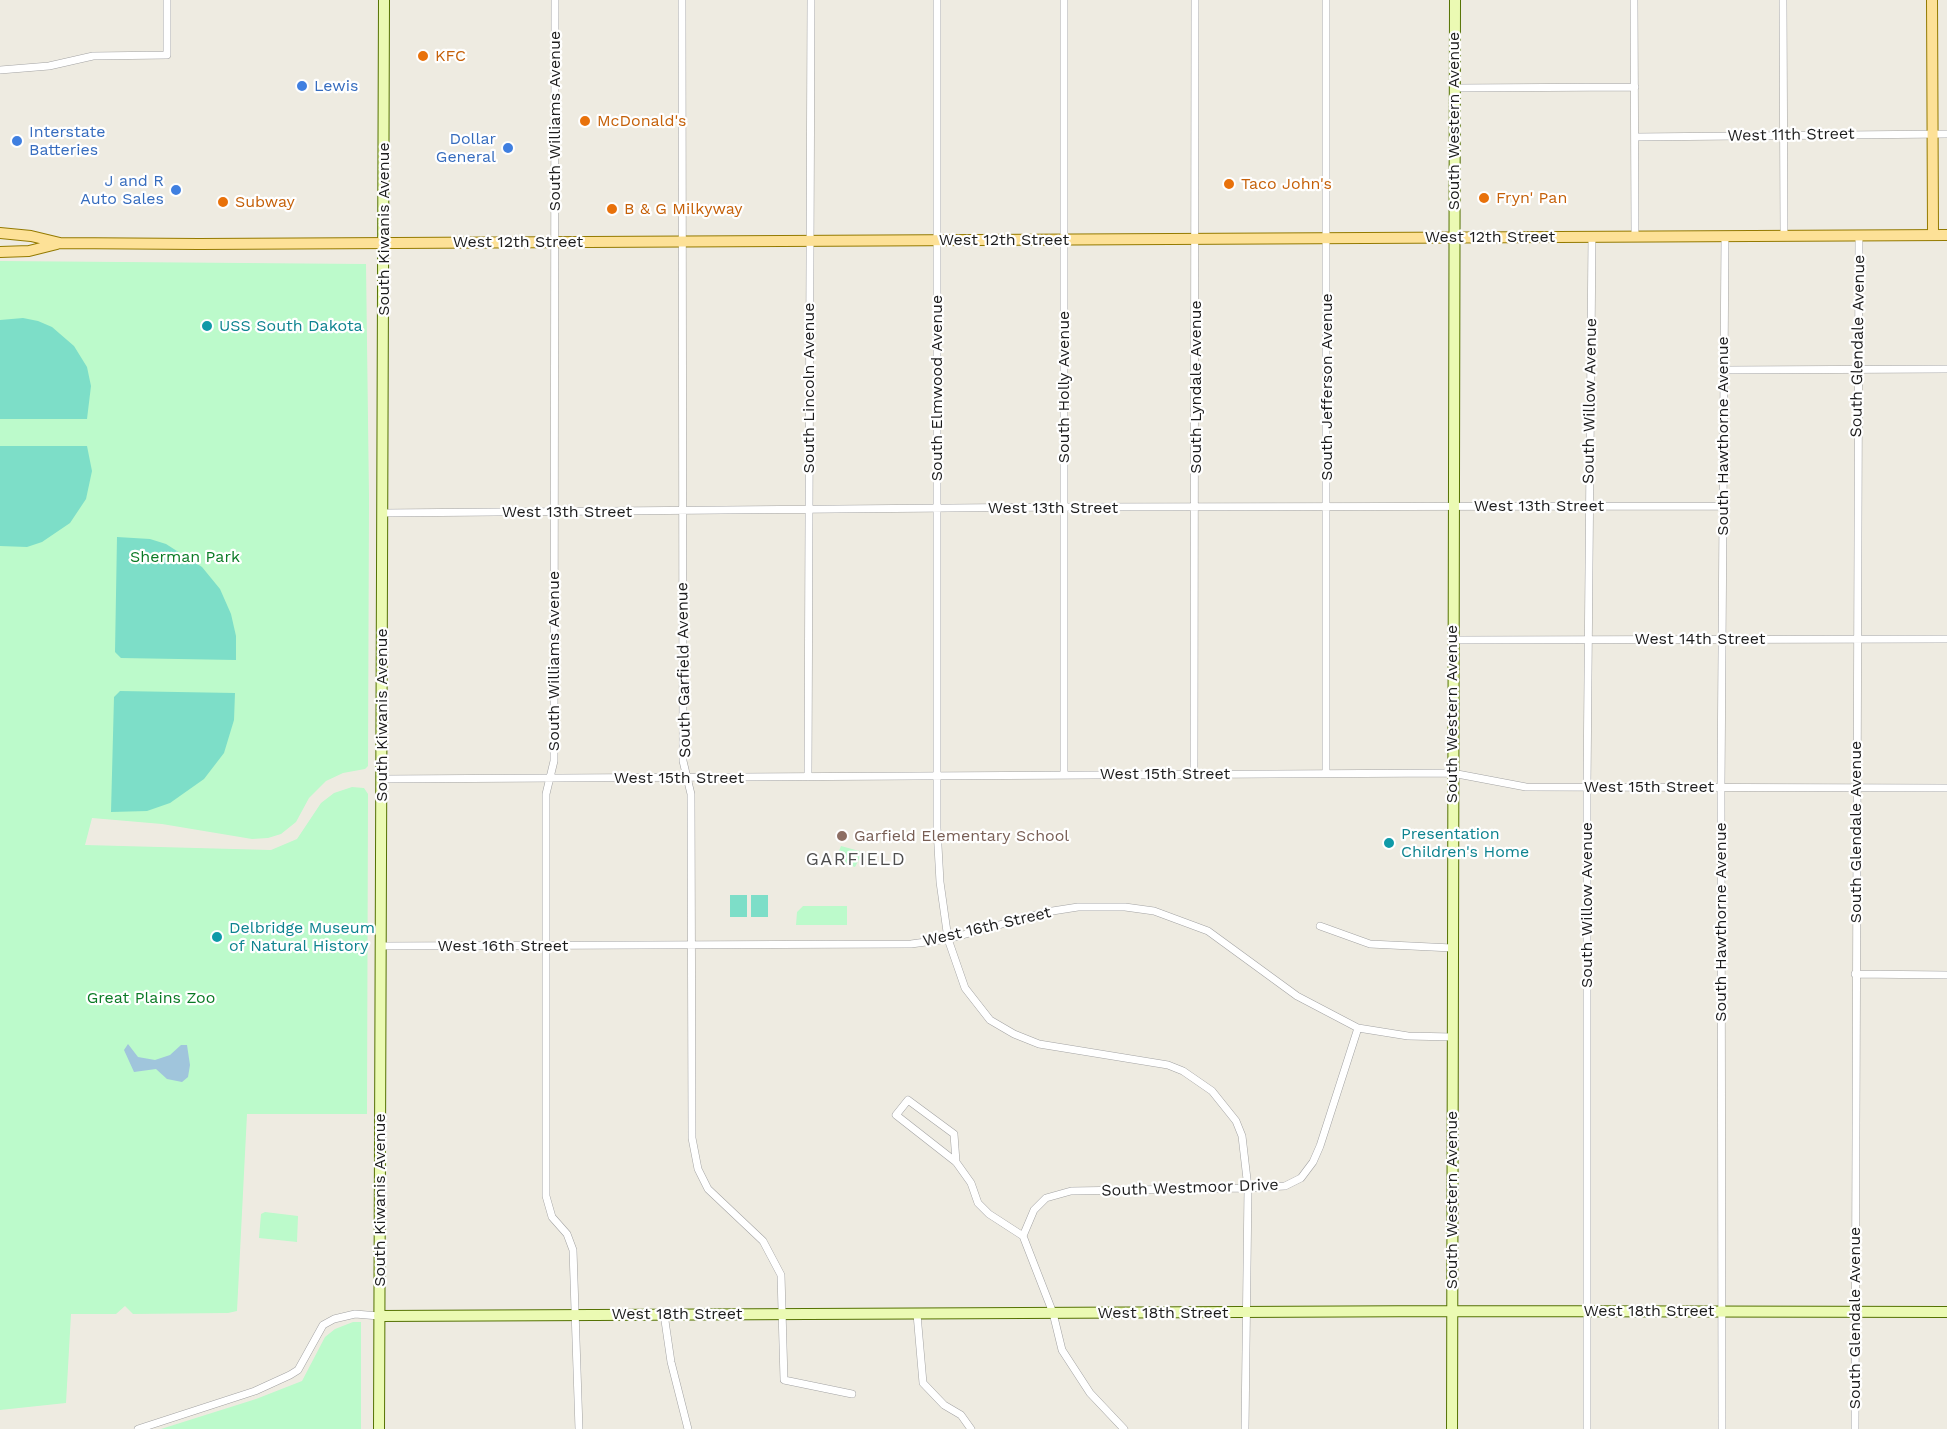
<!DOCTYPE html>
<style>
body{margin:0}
canvas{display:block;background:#eeebe1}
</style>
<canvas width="1947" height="1429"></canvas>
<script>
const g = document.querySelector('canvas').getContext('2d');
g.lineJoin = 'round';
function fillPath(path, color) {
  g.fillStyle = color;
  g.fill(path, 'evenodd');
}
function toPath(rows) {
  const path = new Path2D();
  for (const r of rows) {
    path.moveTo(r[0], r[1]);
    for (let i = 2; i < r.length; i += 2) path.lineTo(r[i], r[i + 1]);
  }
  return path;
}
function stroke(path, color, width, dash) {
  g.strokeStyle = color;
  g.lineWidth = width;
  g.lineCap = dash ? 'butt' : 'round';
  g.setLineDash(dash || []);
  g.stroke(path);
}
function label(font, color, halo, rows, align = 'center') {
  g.font = font + ' "Work Sans",sans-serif';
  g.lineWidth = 4.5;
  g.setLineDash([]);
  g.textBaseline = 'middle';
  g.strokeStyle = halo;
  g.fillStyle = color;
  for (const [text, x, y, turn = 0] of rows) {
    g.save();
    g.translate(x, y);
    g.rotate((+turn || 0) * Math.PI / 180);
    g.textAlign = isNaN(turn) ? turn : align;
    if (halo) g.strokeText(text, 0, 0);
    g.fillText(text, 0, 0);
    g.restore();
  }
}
const park = toPath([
 [0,261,366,264,369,498,368,766,365,769,343,773,326,781,309,798,296,822,281,834,268,838,252,839,162,824,92,818,85,845,271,850,297,839,321,803,334,793,352,787,364,788,368,794,367,1114,247,1114,237,1311,228,1313,133,1314,125,1306,116,1314,71,1314,66,1403,0,1410],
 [841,846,863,852,855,867,835,860],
 [803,906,847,906,847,925,796,925,797,912],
 [265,1212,298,1216,297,1242,259,1238,261,1214],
 [353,1322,361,1322,361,1429,161,1429,256,1399,302,1381,325,1337,335,1329]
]);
const pitch = toPath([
 [23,318,38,321,52,327,74,346,87,367,91,386,87,419,0,419,0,320],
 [0,446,87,446,92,471,86,499,70,523,42,542,27,547,0,546],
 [117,537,150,539,166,544,202,567,220,589,231,614,236,636,236,660,121,658,115,652],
 [120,691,235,693,234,720,224,753,204,779,170,803,147,811,111,812,114,697],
 [730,895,747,895,747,917,730,917],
 [751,895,768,895,768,917,751,917]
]);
const water = toPath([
 [128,1044,138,1057,155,1060,170,1055,181,1045,187,1045,190,1065,188,1077,182,1082,167,1079,156,1069,134,1072,124,1050]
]);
const street = toPath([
 [555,0,554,761,546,794,546,1196,552,1217,567,1234,573,1250,579,1429],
 [682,0,683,761,691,794,692,1138,698,1169,708,1189,763,1241,781,1275,784,1380,852,1394],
 [937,0,937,828,940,882,948,939,965,988,990,1020,1014,1034,1039,1044,1168,1065,1183,1071,1212,1091,1236,1121,1242,1136,1248,1188,1245,1429],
 [1634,0,1635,236],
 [1783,0,1784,236],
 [0,70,49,66,93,56,167,55,167,0],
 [1455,88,1635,87],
 [1635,137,1947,134],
 [1724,370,1947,369],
 [383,513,1064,507,1723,506],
 [1453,640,1947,639],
 [1326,773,1326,0],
 [1194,774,1195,0],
 [1064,775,1064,0],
 [808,777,811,0],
 [381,779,1452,773,1526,787,1947,788],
 [1320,926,1370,944,1452,948],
 [381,946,911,944,948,939,1046,912,1078,907,1125,907,1154,911,1208,931,1297,996,1358,1028,1408,1036,1452,1037],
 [1855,974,1947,975],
 [956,1162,954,1134,908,1100,896,1115,956,1162,971,1183,978,1203,989,1214,1023,1236],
 [664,1314,671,1362,688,1429],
 [917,1314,923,1383,944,1405,961,1415,971,1429],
 [138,1429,255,1391,290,1375,298,1370,323,1325,334,1319,355,1314,379,1316],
 [1124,1429,1090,1393,1062,1350,1053,1313,1023,1236,1034,1210,1046,1198,1071,1191,1248,1188,1285,1186,1301,1178,1313,1162,1320,1146,1358,1028],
 [1587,1429,1587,787,1592,236],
 [1722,1429,1721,787,1725,236],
 [1855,1429,1859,235]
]);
const secondary = toPath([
 [379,1316,1452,1311,1947,1312],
 [379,1429,384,0],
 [1452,1429,1455,0]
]);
const primary = toPath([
 [1932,0,1933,234],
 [0,233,31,236,60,243,199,244,1947,235],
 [0,252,29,251,57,244]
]);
const markers = [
 [423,56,6,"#e8710a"],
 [302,86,6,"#3f7fe0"],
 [585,121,6,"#e8710a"],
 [17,141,6,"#3f7fe0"],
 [508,148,6,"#3f7fe0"],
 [1229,184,6,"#e8710a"],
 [176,190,6,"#3f7fe0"],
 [1484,198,6,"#e8710a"],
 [223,202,6,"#e8710a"],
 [612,209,6,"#e8710a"],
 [207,326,6,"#0f9aa8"],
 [842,836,6,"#8d6e63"],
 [1389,843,6,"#0f9aa8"],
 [217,937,6,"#0f9aa8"]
];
const foodNames = [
 ["KFC",435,56],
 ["McDonald's",597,121],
 ["Taco John's",1241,184],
 ["Fryn' Pan",1496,198],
 ["Subway",235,202],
 ["B & G Milkyway",624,209]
];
const shopNames = [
 ["Lewis",314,86],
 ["Interstate",29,132],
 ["Batteries",29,150],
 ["Dollar",496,139,"right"],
 ["General",496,157,"right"],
 ["J and R",164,181,"right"],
 ["Auto Sales",164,199,"right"]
];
const streetNames = [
 ["South Williams Avenue",555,121,-90],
 ["South Western Avenue",1454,121,-90],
 ["West 11th Street",1791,135,-1],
 ["South Kiwanis Avenue",384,229,-90],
 ["West 12th Street",1490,237],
 ["West 12th Street",1004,240],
 ["West 12th Street",518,242],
 ["South Glendale Avenue",1858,346,-89],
 ["South Holly Avenue",1064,387,-90],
 ["South Lyndale Avenue",1196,387,-90],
 ["South Jefferson Avenue",1327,387,-90],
 ["South Lincoln Avenue",809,388,-90],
 ["South Elmwood Avenue",937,388,-90],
 ["South Willow Avenue",1590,401,-89],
 ["South Hawthorne Avenue",1723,436,-90],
 ["West 13th Street",1539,506],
 ["West 13th Street",1053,508],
 ["West 13th Street",567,512],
 ["West 14th Street",1700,639],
 ["South Williams Avenue",554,661,-90],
 ["South Garfield Avenue",684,670,-91],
 ["South Western Avenue",1452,714,-90],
 ["South Kiwanis Avenue",382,715,-90],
 ["West 15th Street",1165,774],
 ["West 15th Street",679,778],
 ["West 15th Street",1649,787],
 ["South Glendale Avenue",1856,832,-90],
 ["South Willow Avenue",1587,905,-90],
 ["South Hawthorne Avenue",1721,922,-90],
 ["West 16th Street",987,927,-13],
 ["West 16th Street",503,946],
 ["South Westmoor Drive",1190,1188,-2],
 ["South Kiwanis Avenue",380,1200,-90],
 ["South Western Avenue",1452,1200,-90],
 ["West 18th Street",1649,1311],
 ["West 18th Street",1163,1313],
 ["West 18th Street",677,1314],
 ["South Glendale Avenue",1855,1318,-90]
];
const cultureNames = [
 ["USS South Dakota",219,326],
 ["Presentation",1401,834],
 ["Children's Home",1401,852],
 ["Delbridge Museum",229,928],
 ["of Natural History",229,946]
];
const parkNames = [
 ["Sherman Park",185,557],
 ["Great Plains Zoo",151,998]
];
const educationNames = [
 ["Garfield Elementary School",854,836]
];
const neighbourhoodNames = [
 ["GARFIELD",856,860]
];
fillPath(park, '#bcfacb');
fillPath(pitch, '#7ddec8');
fillPath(water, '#a0c5dc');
stroke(street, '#a3a3a3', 8);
stroke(secondary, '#557203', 12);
stroke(primary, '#947a00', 12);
stroke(street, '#fff', 7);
stroke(secondary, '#ebfab3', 10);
stroke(primary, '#fde197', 10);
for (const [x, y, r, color] of markers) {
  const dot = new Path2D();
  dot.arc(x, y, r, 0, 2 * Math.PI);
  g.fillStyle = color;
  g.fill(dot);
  stroke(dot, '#fff', 2);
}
label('16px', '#c56008', '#fff', foodNames, 'left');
label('16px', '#366cbe', '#fff', shopNames, 'left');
label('16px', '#1c1c1c', '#fff', streetNames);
label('16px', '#0d838f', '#fff', cultureNames, 'left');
label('16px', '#0a7a25', '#fff', parkNames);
label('16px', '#785e54', '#fff', educationNames, 'left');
g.letterSpacing = '1.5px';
label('18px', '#4f4f4f', '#fff', neighbourhoodNames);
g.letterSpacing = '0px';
</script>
